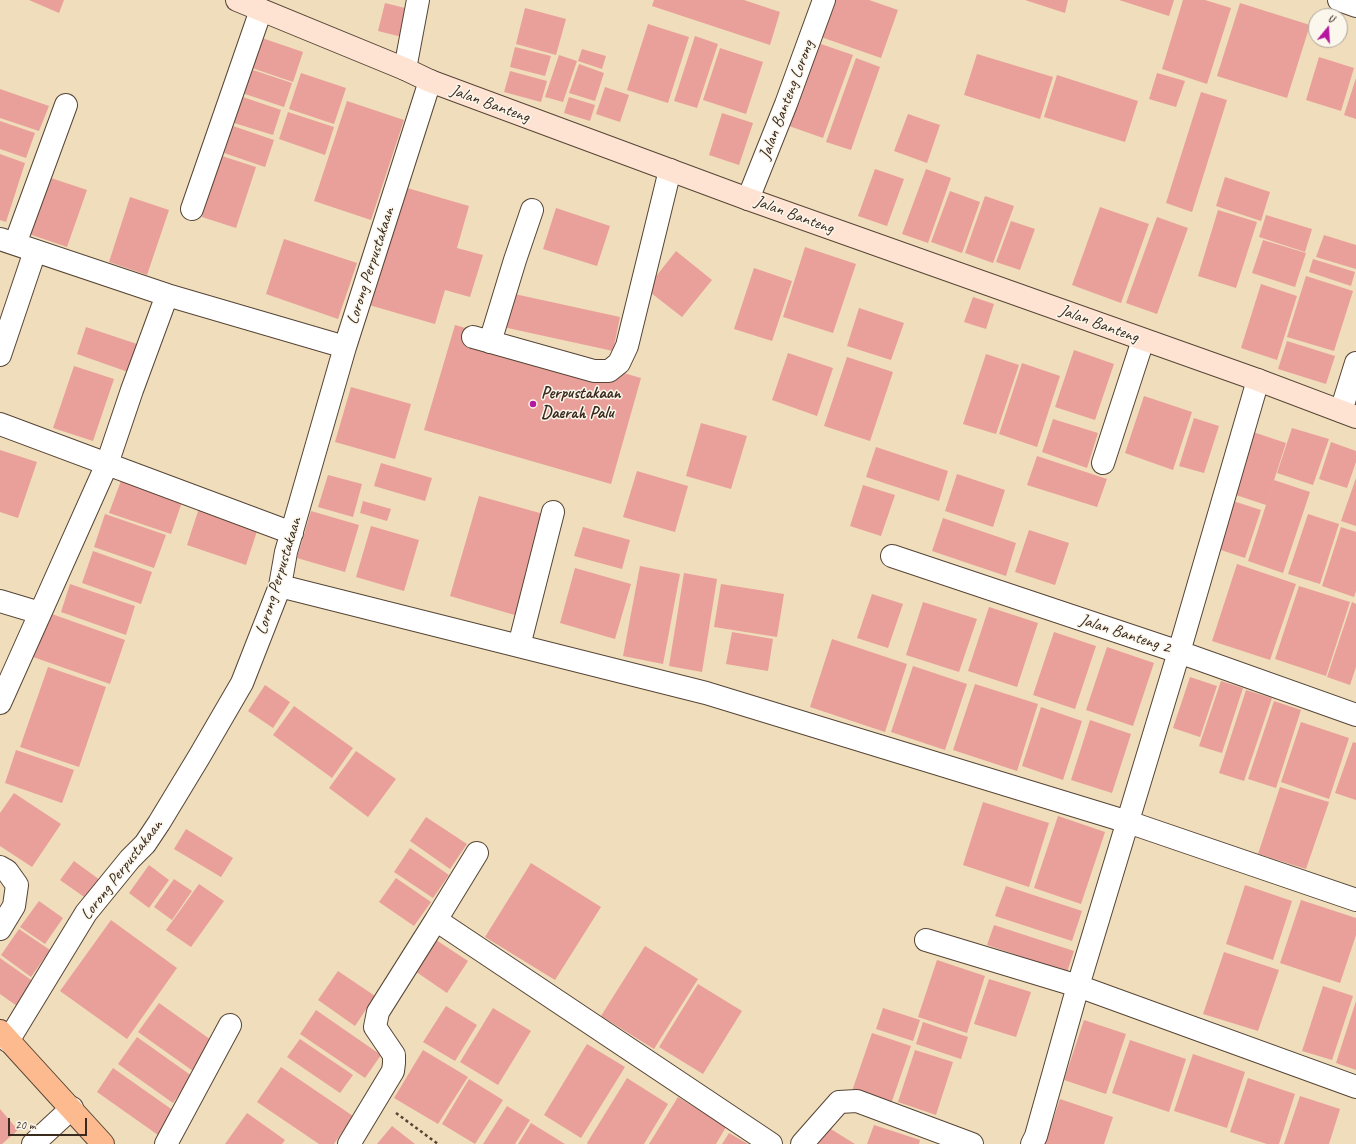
<!DOCTYPE html>
<style>
body{margin:0}
#map{position:relative;width:1356px;height:1144px;overflow:hidden;background:#efddbb;font-family:Caveat,sans-serif}
canvas{display:block}
.north{position:absolute;left:1308px;top:8px;width:40px;height:40px;box-sizing:border-box;background:#fbf7ec;border:1px solid #aea59a;border-radius:50%;rotate:18deg;font-size:11px;font-weight:700;line-height:16px;text-align:center;color:#3b2a1e}
.north::after{content:'';display:block;margin:auto;width:14px;height:18px;background:#b5179e;clip-path:polygon(50% 0,100% 100%,50% 72%,0 100%)}
.scale{position:absolute;left:8px;top:1118px;width:79px;height:18px;box-sizing:border-box;border:2px solid #3b2a1e;border-top:0;padding-left:5px;font-size:12px;line-height:14px;white-space:nowrap;color:#3b2a1e;-webkit-text-stroke:3px #fbf7ec;paint-order:stroke}
</style>
<div id="map">
<canvas width="1356" height="1144"></canvas>
<div class="north">U</div>
<div class="scale">20 m</div>
</div>
<script>
const g = document.querySelector('canvas').getContext('2d');
g.lineJoin = 'round';
function fillPath(path, color) {
  g.fillStyle = color;
  g.fill(path, 'evenodd');
}
function toPath(rows) {
  const path = new Path2D();
  for (const r of rows) {
    path.moveTo(r[0], r[1]);
    for (let i = 2; i < r.length; i += 2) path.lineTo(r[i], r[i + 1]);
  }
  return path;
}
function stroke(path, color, width, dash) {
  g.strokeStyle = color;
  g.lineWidth = width;
  g.lineCap = dash ? 'butt' : 'round';
  g.setLineDash(dash || []);
  g.stroke(path);
}
function label(font, color, halo, rows, align = 'center') {
  g.font = font + ' Caveat,sans-serif';
  g.lineWidth = 3;
  g.setLineDash([]);
  g.textBaseline = 'middle';
  g.strokeStyle = halo;
  g.fillStyle = color;
  for (const [text, x, y, turn = 0] of rows) {
    g.save();
    g.translate(x, y);
    g.rotate((+turn || 0) * Math.PI / 180);
    g.textAlign = isNaN(turn) ? turn : align;
    if (halo) g.strokeText(text, 0, 0);
    g.fillText(text, 0, 0);
    g.restore();
  }
}
const building = toPath([
 [29,0,64,0,59,13],
 [654,0,744,0,780,12,770,45,652,6],
 [834,0,869,0,898,10,881,58,821,37],
 [1025,0,1068,0,1065,13],
 [1119,0,1174,0,1169,16],
 [1183,0,1205,0,1231,8,1207,84,1162,69],
 [385,3,409,9,402,37,378,31],
 [1240,3,1310,25,1287,98,1217,76],
 [525,8,566,19,556,55,516,44],
 [648,24,689,37,668,103,627,90],
 [695,36,718,44,697,108,674,101],
 [262,38,303,52,293,82,252,68],
 [818,43,853,55,823,138,789,126],
 [515,47,551,56,545,76,510,67],
 [720,48,763,62,746,114,703,100],
 [582,49,606,56,602,69,578,61],
 [977,54,1053,77,1040,119,964,95],
 [559,55,577,61,563,102,545,97],
 [1319,57,1354,68,1341,111,1306,100],
 [856,58,880,67,851,150,826,142],
 [579,64,604,73,595,101,569,93],
 [250,69,292,83,284,107,242,93],
 [510,71,547,81,541,102,504,92],
 [301,73,346,88,334,124,289,109],
 [1157,73,1185,81,1176,107,1149,99],
 [1057,75,1138,101,1125,142,1044,117],
 [1356,78,1356,119,1344,115],
 [605,87,629,95,620,122,596,114],
 [0,89,49,106,39,131,0,118],
 [1201,92,1227,100,1192,212,1166,203],
 [243,97,281,110,273,135,234,123],
 [569,97,595,105,590,121,564,113],
 [347,101,404,120,371,220,314,201],
 [288,112,334,127,325,155,279,139],
 [722,113,753,123,739,165,709,155],
 [908,114,940,125,927,163,894,151],
 [0,121,35,133,26,158,0,149],
 [233,126,274,140,265,167,224,153],
 [0,154,25,163,6,222,0,220],
 [222,156,256,167,236,228,202,217],
 [875,169,904,179,887,226,858,216],
 [926,169,951,178,928,243,902,234],
 [45,176,87,190,67,247,26,233],
 [1225,177,1270,192,1261,221,1216,206],
 [390,183,469,206,457,248,483,255,470,297,445,290,435,324,355,301],
 [950,191,980,202,962,253,931,242],
 [985,196,1014,206,993,263,965,253],
 [130,197,169,210,147,275,109,262],
 [1100,207,1149,224,1121,303,1072,285],
 [556,208,610,226,597,266,543,249],
 [1218,210,1257,222,1236,288,1198,276],
 [1266,215,1312,229,1305,252,1259,237],
 [1157,217,1188,228,1157,314,1126,303],
 [1011,221,1035,229,1020,270,996,262],
 [1324,235,1356,245,1356,269,1316,257],
 [284,239,357,263,338,319,266,294],
 [1263,240,1306,253,1295,287,1252,273],
 [805,247,856,264,833,333,783,317],
 [676,251,712,280,682,317,646,289],
 [1313,259,1355,272,1351,286,1309,272],
 [754,268,792,281,772,341,734,329],
 [1306,276,1353,291,1334,351,1287,337],
 [1261,284,1297,296,1277,360,1241,348],
 [510,293,620,317,613,351,503,327],
 [973,297,994,304,986,329,964,322],
 [859,308,904,323,891,360,847,346],
 [455,325,641,378,611,484,424,430],
 [86,327,137,344,128,372,77,354],
 [1287,341,1335,356,1326,384,1278,369],
 [1074,350,1114,364,1095,420,1055,407],
 [788,353,833,368,817,416,772,400],
 [986,354,1019,365,996,434,963,424],
 [847,357,893,372,870,441,824,426],
 [1022,363,1060,376,1037,447,999,434],
 [74,366,114,379,93,441,53,428],
 [351,387,411,404,395,459,335,442],
 [1144,396,1192,412,1173,470,1125,453],
 [1194,418,1219,426,1204,473,1179,466],
 [1053,419,1098,433,1087,468,1042,452],
 [701,423,747,436,731,489,686,476],
 [1292,428,1329,439,1313,485,1277,473],
 [1253,432,1286,443,1266,505,1233,494],
 [1331,442,1356,451,1356,462,1347,488,1319,479],
 [876,447,948,471,939,501,866,477],
 [0,450,37,462,18,518,0,512],
 [1037,456,1107,479,1097,507,1027,485],
 [381,463,432,478,425,501,374,486],
 [637,471,688,486,675,532,623,517],
 [957,474,1005,490,993,527,945,511],
 [328,475,362,484,353,517,318,507],
 [122,478,183,499,171,534,109,513],
 [1356,478,1356,526,1341,521],
 [1274,480,1310,492,1283,573,1248,561],
 [863,485,895,495,881,536,850,526],
 [479,496,547,515,518,616,450,596],
 [1230,500,1261,510,1245,558,1215,548],
 [363,501,391,509,387,521,360,513],
 [200,505,259,525,246,565,187,545],
 [311,511,359,525,345,572,297,558],
 [105,514,166,535,154,568,94,547],
 [1308,514,1339,524,1320,584,1288,574],
 [943,518,1016,543,1006,576,932,551],
 [371,526,419,540,404,591,356,577],
 [583,527,630,540,622,569,574,556],
 [1341,527,1356,532,1356,591,1354,597,1322,586],
 [1029,530,1069,543,1055,585,1015,572],
 [93,551,152,572,141,604,82,583],
 [1237,564,1296,584,1270,660,1212,641],
 [640,566,680,574,663,664,623,656],
 [575,568,631,584,615,639,560,623],
 [684,573,717,579,702,672,669,666],
 [70,584,135,606,126,635,61,612],
 [721,584,784,594,777,637,714,627],
 [1299,586,1350,602,1326,676,1275,659],
 [872,594,903,604,888,648,857,638],
 [923,602,977,619,959,672,906,655],
 [1352,602,1356,604,1356,667,1350,685,1327,677],
 [989,607,1038,623,1017,687,968,671],
 [49,613,125,640,110,684,33,657],
 [732,632,773,639,768,671,726,664],
 [1054,632,1096,646,1075,709,1033,695],
 [832,639,907,664,885,732,810,707],
 [1107,647,1154,663,1133,726,1086,710],
 [913,666,967,684,945,750,891,732],
 [48,667,106,687,79,767,20,747],
 [1190,677,1217,686,1200,737,1173,728],
 [1221,681,1243,688,1222,753,1199,746],
 [975,684,1038,704,1017,771,953,750],
 [265,685,290,702,273,728,248,711],
 [1246,690,1272,698,1244,781,1219,773],
 [1274,701,1301,710,1276,788,1248,779],
 [294,706,353,748,332,778,273,735],
 [1041,707,1082,721,1063,780,1022,766],
 [1090,720,1131,734,1112,793,1071,780],
 [1301,722,1349,738,1329,799,1281,782],
 [1353,742,1356,743,1356,800,1335,793],
 [16,750,74,770,62,803,5,783],
 [356,751,396,779,368,817,329,788],
 [1280,787,1329,802,1306,869,1258,854],
 [14,793,61,824,32,867,0,846,0,813],
 [983,802,1049,823,1029,887,963,865],
 [1058,816,1105,832,1081,904,1034,888],
 [426,817,467,844,450,869,410,841],
 [186,829,233,858,221,877,174,849],
 [410,848,449,875,433,898,394,872],
 [74,861,100,880,87,899,60,880],
 [531,863,601,907,555,980,485,937],
 [149,865,169,880,149,908,129,893],
 [396,878,431,902,414,926,379,902],
 [174,879,192,891,172,920,154,907],
 [199,884,224,901,191,947,166,930],
 [1245,885,1292,901,1273,960,1226,944],
 [1006,886,1082,911,1072,941,995,916],
 [1301,900,1356,918,1356,935,1340,983,1280,963],
 [39,901,63,918,45,944,20,927],
 [111,920,177,968,127,1039,60,991],
 [994,925,1074,951,1067,972,987,945],
 [19,929,50,950,31,977,1,955],
 [433,938,468,961,447,993,412,969],
 [645,946,698,979,654,1049,601,1016],
 [1224,952,1279,970,1258,1031,1203,1014],
 [0,958,34,982,17,1006,0,994],
 [937,960,985,976,967,1033,918,1017],
 [338,971,375,996,355,1026,318,1000],
 [989,979,1031,992,1016,1037,974,1024],
 [698,984,742,1011,703,1074,659,1047],
 [1323,986,1353,996,1332,1060,1302,1051],
 [1356,1001,1356,1070,1336,1063],
 [159,1003,214,1042,193,1071,138,1032],
 [446,1006,477,1025,455,1061,423,1042],
 [493,1008,531,1031,498,1085,460,1062],
 [883,1008,920,1020,913,1041,876,1029],
 [316,1010,381,1055,365,1078,300,1034],
 [1084,1020,1126,1034,1106,1094,1064,1080],
 [923,1022,968,1037,961,1059,916,1044],
 [872,1033,911,1046,891,1104,852,1091],
 [137,1037,192,1076,173,1103,118,1064],
 [300,1039,353,1075,340,1093,287,1057],
 [1130,1040,1186,1059,1169,1112,1112,1093],
 [587,1044,625,1067,581,1138,544,1115],
 [423,1050,468,1077,438,1124,394,1098],
 [915,1050,953,1062,936,1115,898,1102],
 [1193,1054,1245,1072,1227,1128,1174,1111],
 [281,1067,353,1116,334,1144,319,1144,257,1102],
 [113,1068,174,1111,158,1135,97,1092],
 [627,1078,668,1104,644,1144,588,1144,587,1143],
 [1248,1078,1295,1094,1279,1144,1267,1144,1230,1132],
 [469,1079,503,1100,475,1144,442,1124],
 [1300,1096,1340,1109,1329,1144,1284,1144],
 [678,1097,726,1127,716,1144,649,1144],
 [1060,1099,1113,1117,1104,1144,1045,1144],
 [507,1106,530,1120,515,1144,483,1144],
 [0,1109,18,1130,2,1144,0,1144],
 [247,1113,285,1140,282,1144,225,1144],
 [531,1123,565,1144,518,1144],
 [874,1125,920,1140,919,1144,867,1144],
 [392,1126,415,1144,377,1144],
 [826,1126,855,1144,815,1144],
 [729,1133,748,1144,722,1144]
]);
const path = toPath([
 [396,1113,438,1144]
]);
const street = toPath([
 [1339,0,1356,6],
 [405,69,418,0],
 [748,199,786,104,824,0],
 [192,209,261,10],
 [0,239,167,295],
 [15,244,66,105],
 [473,337,594,371,609,371,619,363,627,346,670,170],
 [490,342,515,260,532,210],
 [0,355,35,251],
 [1341,411,1356,363],
 [0,424,292,533],
 [1103,463,1143,340],
 [892,556,1179,652,1356,715],
 [280,586,706,693,1128,822,1356,900],
 [0,601,40,613],
 [519,646,553,512],
 [0,703,107,464,132,390,167,295,345,347],
 [477,853,436,920,771,1144],
 [0,867,7,871,17,885,14,906,0,929],
 [926,940,1078,986,1356,1087],
 [8,1041,86,913,130,859,145,844,159,823,199,757,242,683,280,586,286,552,345,347,430,81],
 [33,1144,72,1108],
 [166,1144,230,1025],
 [349,1144,393,1071,394,1063,394,1055,375,1027,378,1012,436,920],
 [802,1144,839,1102,857,1101,972,1144],
 [1032,1144,1036,1136,1078,986,1179,652,1258,380]
]);
const secondary = toPath([
 [237,0,405,69,430,81,748,199,1258,380,1356,417]
]);
const primary = toPath([
 [0,1031,103,1144]
]);
const markers = [
 [533,404,4,"#b5179e"]
];
const streetNames = [
 ["Jalan Banteng Lorong",787,100,-69],
 ["Jalan Banteng",490,104,20],
 ["Jalan Banteng",794,215,20],
 ["Lorong Perpustakaan",371,266,-72],
 ["Jalan Banteng",1099,324,20],
 ["Lorong Perpustakaan",279,576,-73],
 ["Jalan Banteng 2",1125,634,18],
 ["Lorong Perpustakaan",122,870,-52]
];
const poiNames = [
 ["Perpustakaan",541,394],
 ["Daerah Palu",541,414]
];
fillPath(building, '#eaa09a');
stroke(street, '#564536', 24);
stroke(secondary, '#564536', 24);
stroke(primary, '#564536', 24);
stroke(path, '#564536', 2.5, [3, 3]);
stroke(street, '#fff', 22);
stroke(secondary, '#fee3d2', 22);
stroke(primary, '#fcba8e', 22);
for (const [x, y, r, color] of markers) {
  const dot = new Path2D();
  dot.arc(x, y, r, 0, 2 * Math.PI);
  g.fillStyle = color;
  g.fill(dot);
  stroke(dot, '#fbf7ec', 1.5);
}
label('17px', '#3b2a1e', '#fbf7ec', streetNames);
label('bold 17px', '#3b2a1e', '#fbf7ec', poiNames, 'left');
</script>
